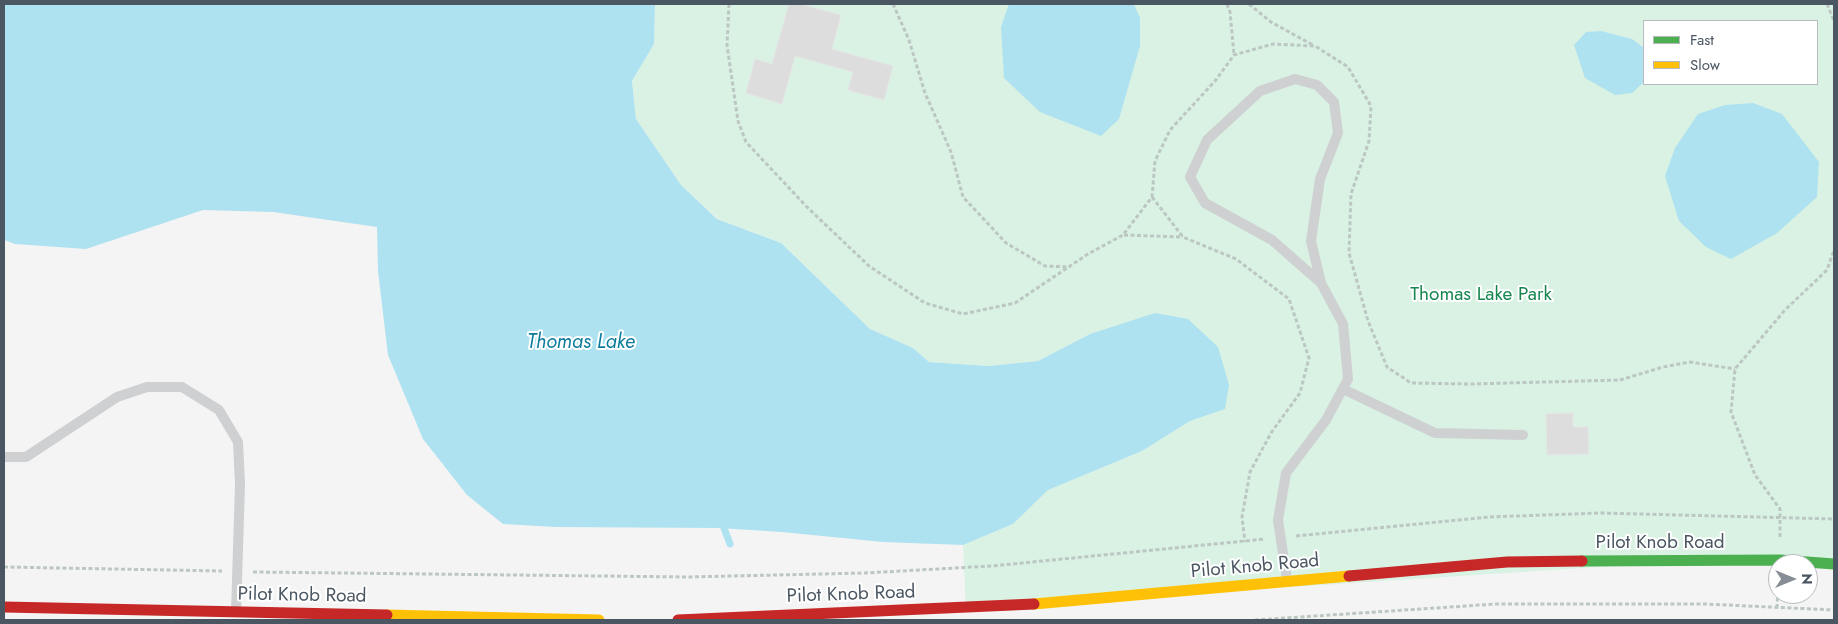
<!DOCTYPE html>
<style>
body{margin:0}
#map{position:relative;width:1838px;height:624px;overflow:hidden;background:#f4f4f4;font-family:Jost,sans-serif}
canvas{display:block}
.frame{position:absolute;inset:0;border:5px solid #4a5661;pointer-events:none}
.legend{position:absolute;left:1643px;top:20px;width:175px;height:65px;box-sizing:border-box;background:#fff;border:1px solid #b7bbc0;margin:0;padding:6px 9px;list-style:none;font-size:15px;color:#4a5661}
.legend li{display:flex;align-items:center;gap:10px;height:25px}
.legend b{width:25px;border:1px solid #b7bbc0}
.north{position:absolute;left:1768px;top:554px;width:50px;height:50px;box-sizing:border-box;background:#fff;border:1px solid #b7bbc0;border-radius:50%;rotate:90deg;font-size:14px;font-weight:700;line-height:20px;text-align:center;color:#4a5661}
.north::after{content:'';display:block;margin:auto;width:18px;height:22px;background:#868d94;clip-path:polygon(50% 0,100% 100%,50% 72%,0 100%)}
</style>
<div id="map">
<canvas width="1838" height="624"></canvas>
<div class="frame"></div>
<ul class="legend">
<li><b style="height:6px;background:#4caf50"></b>Fast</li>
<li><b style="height:6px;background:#ffc107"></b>Slow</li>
</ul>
<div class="north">N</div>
</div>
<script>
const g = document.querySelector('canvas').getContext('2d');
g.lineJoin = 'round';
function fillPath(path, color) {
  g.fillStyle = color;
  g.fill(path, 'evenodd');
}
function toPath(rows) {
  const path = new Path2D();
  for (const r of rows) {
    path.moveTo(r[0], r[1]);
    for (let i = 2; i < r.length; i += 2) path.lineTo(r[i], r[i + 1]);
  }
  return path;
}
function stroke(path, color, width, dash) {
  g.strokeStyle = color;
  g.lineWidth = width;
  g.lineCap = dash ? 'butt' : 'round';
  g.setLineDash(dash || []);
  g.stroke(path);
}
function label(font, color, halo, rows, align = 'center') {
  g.font = font + ' Jost,sans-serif';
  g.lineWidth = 4;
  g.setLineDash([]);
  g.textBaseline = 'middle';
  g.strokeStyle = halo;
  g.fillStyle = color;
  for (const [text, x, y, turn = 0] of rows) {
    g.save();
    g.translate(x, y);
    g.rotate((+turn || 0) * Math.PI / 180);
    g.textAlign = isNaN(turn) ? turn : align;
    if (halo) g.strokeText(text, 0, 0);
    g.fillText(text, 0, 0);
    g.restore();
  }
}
const green = toPath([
 [655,4,1834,4,1834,566,1707,560,966,608,963,545,1013,524,1048,490,1142,451,1190,421,1224,409,1090,334,1038,361,989,366,929,362,913,348,870,329,781,243,718,219,681,185,636,119,632,81,654,44],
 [1644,21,1817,21,1817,84,1644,84]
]);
const water = toPath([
 [4,4,655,4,654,44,632,81,636,119,681,185,717,219,781,243,870,329,913,348,929,362,989,366,1038,361,1090,334,1155,313,1188,319,1218,347,1229,385,1225,409,1190,421,1142,451,1048,490,1013,524,963,545,883,542,782,532,719,528,556,527,503,524,467,495,423,439,388,355,378,271,377,227,273,212,203,210,86,249,15,244,4,240],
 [1009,4,1134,4,1140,18,1140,46,1119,119,1101,136,1040,112,1004,78,1001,27],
 [1601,31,1632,39,1644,48,1644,82,1632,93,1615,95,1585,78,1574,45,1586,32],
 [1753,103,1782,114,1819,162,1817,197,1777,233,1731,259,1706,247,1679,221,1665,176,1675,148,1698,114,1725,105]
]);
const stream = toPath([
 [721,520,730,544]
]);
const building = toPath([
 [789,4,800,4,841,15,832,49,893,66,884,100,848,90,853,72,795,56,782,104,746,93,755,59,772,64,789,4],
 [1573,413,1573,427,1588,427,1589,454,1547,455,1546,414,1573,413]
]);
const path = toPath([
 [729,4,727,45,738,121,746,142,806,206,869,266,925,303,963,314,1015,303,1088,254,1123,235,1152,197,1155,161,1170,130,1215,81,1234,55,1273,44,1315,46,1348,67,1371,106,1369,141,1351,194,1349,253,1368,321,1387,367,1411,383,1471,384,1620,380,1663,367,1690,362,1735,369],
 [893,4,909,40,925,93,951,152,963,197,1006,243,1045,266,1069,267],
 [1227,4,1230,12,1234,55],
 [1249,4,1271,22,1313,45],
 [1827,4,1834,21],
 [1152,197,1183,237,1236,259,1289,299,1309,358,1300,393,1271,433,1250,472,1242,517,1245,542],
 [1124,235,1183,237],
 [1296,536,1489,517,1601,513,1834,519],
 [1780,537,1780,509,1755,475,1731,412,1735,369,1785,310,1827,270,1834,250],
 [4,567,222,571],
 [253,572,688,577,865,573,992,566,1265,539],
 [1777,608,1778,589],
 [1255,620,1496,604,1705,604,1834,610]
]);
const lane = toPath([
 [1343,389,1435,433,1523,435],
 [4,457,26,457,117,397,147,387,182,387,219,410,238,442,240,485,236,612],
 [1287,580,1278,520,1286,473,1326,420,1348,379,1343,324,1321,283,1311,241,1320,179,1338,133,1334,102,1317,85,1295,79,1260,91,1207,140,1190,177,1205,203,1272,240,1321,283]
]);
const fast = toPath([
 [1582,561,1780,560,1834,564]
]);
const slow = toPath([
 [1034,604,1349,576],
 [387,615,599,620]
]);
const jam = toPath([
 [1349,576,1507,562,1582,561],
 [4,607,387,615],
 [678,620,1034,604]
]);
const parkNames = [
 ["Thomas Lake Park",1481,295]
];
const streetNames = [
 ["Pilot Knob Road",1660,543],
 ["Pilot Knob Road",1255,567,-5],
 ["Pilot Knob Road",851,595,-2],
 ["Pilot Knob Road",302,596,1]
];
const waterNames = [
 ["Thomas Lake",581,343]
];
fillPath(green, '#d9f2e3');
fillPath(water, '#aee2f0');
stroke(stream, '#aee2f0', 7);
fillPath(building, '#ddddde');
stroke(building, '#e5e6e7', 1);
stroke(path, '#bcc7c4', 3, [4, 2.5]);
stroke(lane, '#ced0d2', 10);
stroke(fast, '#4caf50', 11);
stroke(slow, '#ffc107', 11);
stroke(jam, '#c62828', 11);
label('19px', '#17864f', '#fff', parkNames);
label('19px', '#4a5661', '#fff', streetNames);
label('italic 20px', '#0c7c9b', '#fff', waterNames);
</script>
